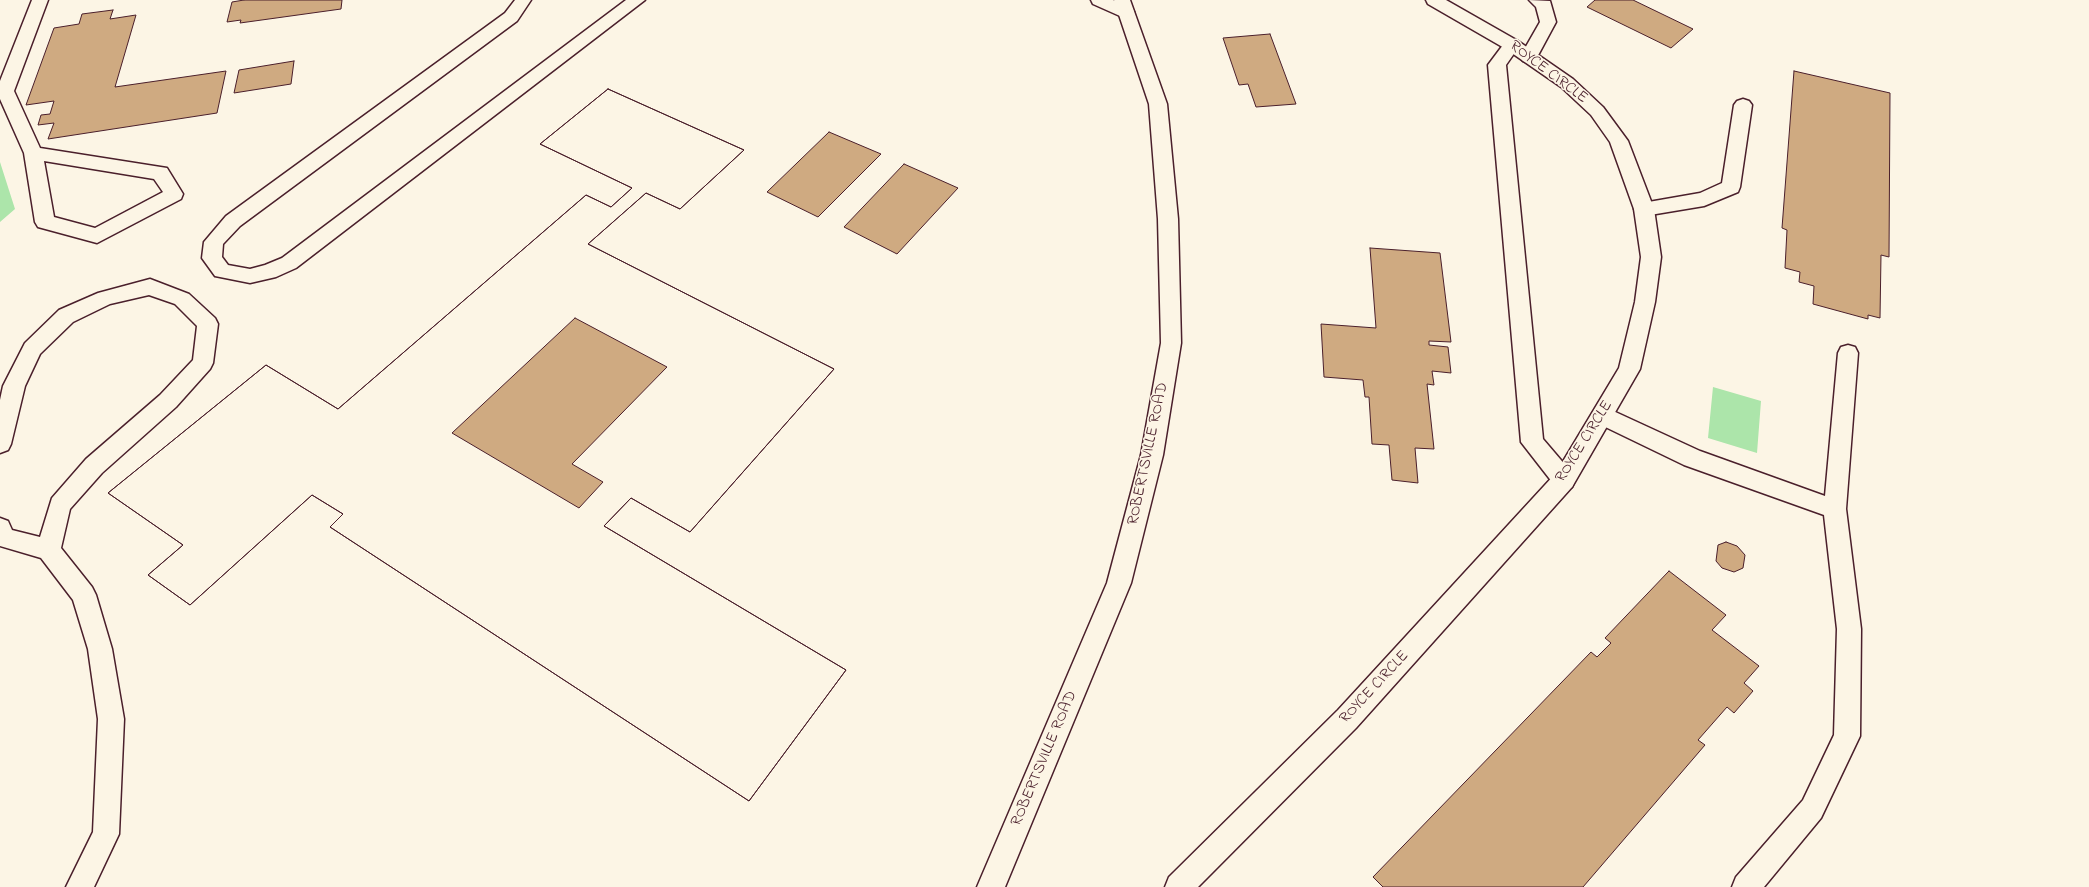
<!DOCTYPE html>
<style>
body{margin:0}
canvas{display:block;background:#fcf5e5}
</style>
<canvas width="2089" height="887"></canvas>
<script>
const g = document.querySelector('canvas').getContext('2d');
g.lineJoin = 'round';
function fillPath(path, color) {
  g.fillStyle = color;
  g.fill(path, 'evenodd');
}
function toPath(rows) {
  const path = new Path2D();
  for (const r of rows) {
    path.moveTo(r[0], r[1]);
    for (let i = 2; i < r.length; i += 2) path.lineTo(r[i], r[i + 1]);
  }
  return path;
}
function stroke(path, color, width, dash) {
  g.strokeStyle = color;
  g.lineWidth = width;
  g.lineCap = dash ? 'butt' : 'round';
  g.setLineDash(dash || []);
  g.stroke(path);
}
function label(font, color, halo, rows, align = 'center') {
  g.font = font + ' "Indie Flower",sans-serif';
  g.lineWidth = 3;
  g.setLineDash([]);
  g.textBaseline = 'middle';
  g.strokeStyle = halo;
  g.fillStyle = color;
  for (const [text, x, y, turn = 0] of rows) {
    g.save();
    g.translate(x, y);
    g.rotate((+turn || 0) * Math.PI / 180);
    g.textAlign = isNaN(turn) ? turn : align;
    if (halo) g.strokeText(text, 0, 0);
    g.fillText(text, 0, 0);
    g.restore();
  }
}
const green = toPath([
 [0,162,15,209,0,222],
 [1713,387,1761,401,1757,453,1708,438]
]);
const building = toPath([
 [244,0,342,0,341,9,240,23,241,20,227,22,232,2,244,0],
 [1595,0,1633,0,1693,29,1671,48,1587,7,1595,0],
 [113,10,110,19,136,15,115,87,226,71,217,113,48,139,54,123,38,125,41,115,50,114,54,101,26,105,54,28,79,24,82,14,113,10],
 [1270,34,1296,104,1256,107,1248,84,1239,85,1223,38,1270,34],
 [294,61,291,84,234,93,239,70,294,61],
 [1794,71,1890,93,1889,257,1881,255,1880,318,1868,315,1868,319,1813,304,1814,286,1799,282,1800,272,1785,268,1787,230,1782,228,1794,71],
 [608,89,744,150,680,209,646,193,588,244,834,369,690,532,631,498,604,526,846,670,749,801,330,527,343,514,312,495,190,605,148,575,183,545,108,493,266,365,338,409,586,195,611,207,632,188,540,144,608,89],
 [575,318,667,367,572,464,603,482,579,508,452,433,575,318],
 [608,89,744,150,680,209,646,193,588,244,834,369,690,532,631,498,604,526,846,670,749,801,330,527,343,514,312,495,190,605,148,575,183,545,108,493,266,365,338,409,586,195,611,207,632,188,540,144,608,89],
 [829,132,881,154,818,217,767,192,829,132],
 [904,164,958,188,897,254,844,227,904,164],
 [1370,248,1440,253,1451,342,1429,341,1429,345,1448,347,1451,373,1432,371,1434,385,1427,384,1434,449,1415,448,1418,483,1392,480,1389,445,1372,444,1369,397,1365,397,1363,380,1324,377,1321,324,1376,328,1370,248],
 [1726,542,1737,546,1745,555,1743,568,1734,572,1722,568,1716,561,1718,545,1726,542],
 [1669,571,1726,615,1712,630,1759,666,1744,683,1753,691,1734,713,1727,707,1698,740,1705,745,1583,887,1383,887,1373,877,1591,652,1597,657,1611,643,1605,638,1669,571]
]);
const service = toPath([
 [32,0,48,0,14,91,40,148,167,168,183,194,181,199,97,243,38,227,35,222,24,153,0,99,0,81,32,0],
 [44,161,154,179,163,192,95,228,54,217,44,161],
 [515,0,531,0,517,21,240,226,223,244,222,257,228,265,250,269,265,265,282,258,626,0,645,0,296,268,276,277,250,283,215,276,202,258,204,242,226,216,505,13,515,0],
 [1529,0,1550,1,1556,22,1535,61,1529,63,1523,61,1520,57,1540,22,1536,7,1529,0],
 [1512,40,1518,41,1520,45,1506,65,1543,439,1572,473,1575,480,1572,487,1564,490,1556,487,1521,442,1488,65,1506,41,1512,40],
 [1743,99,1749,101,1752,105,1740,187,1738,192,1704,206,1644,216,1637,214,1634,209,1637,204,1700,193,1722,183,1734,105,1737,101,1743,99],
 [150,279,189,294,215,318,218,324,213,363,210,369,176,407,102,473,70,509,61,548,92,587,96,595,112,649,124,719,119,834,94,887,66,887,93,832,98,719,88,649,73,600,41,558,0,546,0,518,8,521,12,530,40,537,52,498,86,459,160,395,193,360,197,326,175,304,149,295,110,304,73,322,40,354,25,386,11,444,8,450,0,453,0,400,3,386,25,343,59,310,98,293,150,279],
 [1848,345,1855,347,1858,353,1846,509,1861,629,1860,736,1821,818,1764,887,1732,887,1736,877,1803,800,1834,735,1837,629,1824,515,1684,465,1595,422,1592,416,1595,410,1603,407,1611,410,1700,451,1825,496,1838,353,1841,347,1848,345]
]);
const minor = toPath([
 [1091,0,1113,0,1132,8,1134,12,1132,16,1126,17,1120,16,1093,4,1091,0],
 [1426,0,1446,0,1518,41,1573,79,1603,107,1628,141,1654,209,1661,257,1655,302,1640,369,1572,487,1356,728,1198,887,1165,887,1169,877,1338,710,1556,473,1619,368,1635,302,1641,257,1634,209,1610,142,1591,115,1561,87,1506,49,1428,4,1426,0]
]);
const tertiary = toPath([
 [1114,0,1130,0,1167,104,1178,219,1181,343,1163,455,1131,583,1005,887,977,887,1107,583,1141,455,1161,343,1158,219,1149,104,1114,0]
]);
const streetNames = [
 ["ROYCE CIRCLE",1548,73,37],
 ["ROYCE CIRCLE",1585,442,-58],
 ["ROBERTSVILLE ROAD",1149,454,-78],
 ["ROYCE CIRCLE",1375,688,-47],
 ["ROBERTSVILLE ROAD",1045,759,-67]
];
fillPath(green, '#ace5aa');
fillPath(building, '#cfaa81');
stroke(building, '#4a1f2b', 1);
stroke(service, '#4a1f2b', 3);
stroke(minor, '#4a1f2b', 3);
stroke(tertiary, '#4a1f2b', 3);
fillPath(service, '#fcf5e5');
fillPath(minor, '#fcf5e5');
fillPath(tertiary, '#fcf5e5');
label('16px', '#4a1f2b', '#fcf5e5', streetNames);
</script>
